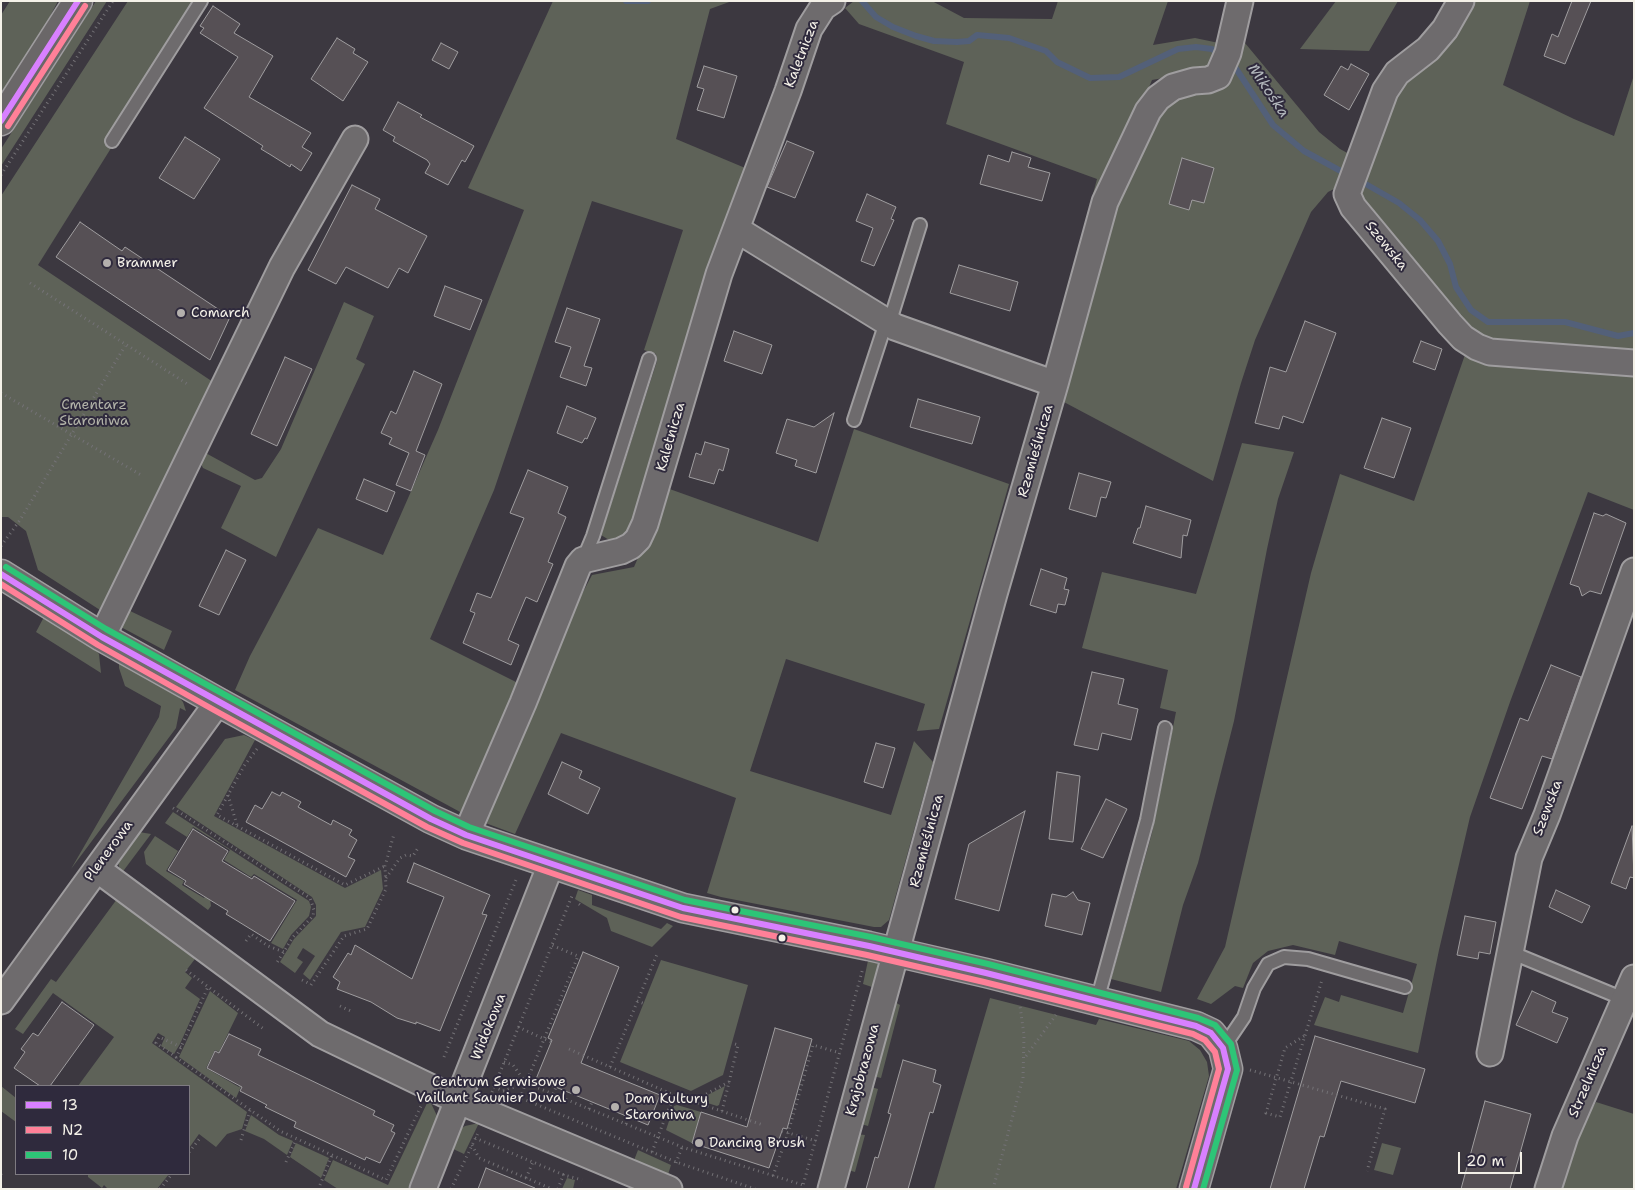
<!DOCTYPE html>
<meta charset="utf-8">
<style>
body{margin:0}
#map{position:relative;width:1635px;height:1190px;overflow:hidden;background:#3c3840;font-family:"Shantell Sans",sans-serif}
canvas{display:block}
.frame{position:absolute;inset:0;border:2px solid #f4f1e8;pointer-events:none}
.legend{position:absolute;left:15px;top:1085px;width:175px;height:90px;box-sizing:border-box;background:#2f2a3d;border:1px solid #7e7a81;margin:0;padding:6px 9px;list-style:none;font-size:15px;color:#f4f1e8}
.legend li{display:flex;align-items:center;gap:10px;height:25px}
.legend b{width:25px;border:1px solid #7e7a81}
.scale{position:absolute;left:1458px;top:1152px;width:64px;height:22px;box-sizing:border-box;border:2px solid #f4f1e8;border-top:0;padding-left:6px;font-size:15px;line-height:18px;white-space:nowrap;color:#f4f1e8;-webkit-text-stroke:4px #2f2a3d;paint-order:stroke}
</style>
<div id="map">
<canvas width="1635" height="1190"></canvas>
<div class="frame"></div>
<ul class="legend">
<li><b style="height:6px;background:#d880ff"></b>13</li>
<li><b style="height:6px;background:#ff8098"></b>N2</li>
<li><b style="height:6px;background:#2dc577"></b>10</li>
</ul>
<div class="scale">20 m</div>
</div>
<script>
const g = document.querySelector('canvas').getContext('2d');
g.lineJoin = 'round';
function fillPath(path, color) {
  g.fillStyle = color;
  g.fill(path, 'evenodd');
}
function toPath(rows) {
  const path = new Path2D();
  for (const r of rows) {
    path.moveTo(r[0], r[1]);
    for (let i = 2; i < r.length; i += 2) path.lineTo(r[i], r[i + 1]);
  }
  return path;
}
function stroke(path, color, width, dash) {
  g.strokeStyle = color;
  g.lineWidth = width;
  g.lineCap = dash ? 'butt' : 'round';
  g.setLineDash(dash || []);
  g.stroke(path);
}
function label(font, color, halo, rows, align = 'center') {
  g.font = font + ' "Shantell Sans",sans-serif';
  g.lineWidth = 4;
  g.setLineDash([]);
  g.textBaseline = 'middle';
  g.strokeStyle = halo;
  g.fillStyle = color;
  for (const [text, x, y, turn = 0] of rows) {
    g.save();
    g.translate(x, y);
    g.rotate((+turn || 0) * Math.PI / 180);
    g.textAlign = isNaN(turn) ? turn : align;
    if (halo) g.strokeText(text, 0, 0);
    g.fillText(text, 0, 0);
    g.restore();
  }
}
const green = toPath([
 [10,1,58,1,38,40,1,97,1,15],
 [96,1,107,1,1,166,1,149],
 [128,1,203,1,38,265,213,382,100,610,38,570,26,531,8,517,1,517,1,196],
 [553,1,732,1,710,9,676,139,750,170,639,521,623,537,614,543,601,535,657,361,656,354,644,350,683,230,592,201,494,490,430,639,520,684,471,803,462,813,235,690,250,656,318,528,383,555,438,430,524,210,468,188],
 [854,1,932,1,964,18,1052,19,1058,1,1168,1,1153,45,1195,38,1219,43,1216,66,1207,70,1152,80,1136,119,1101,191,1092,198,1097,179,946,124,964,62,859,24,845,8],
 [1336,1,1398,1,1369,51,1300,49],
 [1469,1,1530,1,1503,85,1574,119,1614,136,1634,75,1634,358,1487,342,1446,307,1355,192,1391,88],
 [1240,37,1319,132,1340,149,1353,156,1344,184,1328,192,1311,212,1255,340,1241,383,1213,481,1062,401,1114,196,1157,112,1185,95],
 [344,302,374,316,356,359,365,364,276,557,221,528,241,486,203,468,200,462,202,451,255,480,262,478,281,449],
 [1467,349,1634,369,1634,510,1588,492,1510,702,1470,817,1439,950,1418,1053,1314,1025,1325,997,1339,1002,1341,995,1403,1013,1417,964,1339,941,1335,955,1293,945,1268,951,1253,963,1243,988,1235,986,1211,1004,1197,999,1225,947,1311,573,1340,474,1414,501],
 [854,429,1009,484,939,729,917,731,925,704,786,659,750,771,891,815,914,741,933,762,889,920,881,927,874,927,721,897,707,893,736,798,561,733,515,834,480,821,573,611,592,575,634,567,654,521,664,487,818,542],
 [1242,443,1294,452,1278,499,1267,549,1234,721,1198,863,1183,905,1161,992,1111,979,1152,833,1176,712,1160,708,1168,670,1082,648,1102,572,1196,594],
 [128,610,172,631,164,650,119,626],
 [45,615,90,642,99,654,101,673,36,632],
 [119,658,172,689,183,702,186,711,180,708,176,728,71,869,159,717,161,706,125,686,119,668],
 [244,735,255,740,214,816,345,888,381,870,383,889,365,927,341,932,310,980,303,974,315,956,303,948,297,958,303,962,295,973,280,962,294,939,316,916,316,905,312,897,176,807,225,739],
 [173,812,309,901,311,907,309,916,291,935,283,949,271,943,297,900,254,874,251,877,224,860,230,850,193,827,187,837,165,823],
 [139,832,151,834,121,874,117,859],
 [155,836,178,851,166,871,184,881,182,885,204,898,209,891,211,906,208,910,146,864,144,852],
 [578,890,592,895,592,905,661,929,667,923,673,926,652,947,611,931,607,918,575,899],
 [117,899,198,955,185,972,192,978,185,988,200,999,180,1044,174,1054,161,1046,165,1037,158,1033,152,1043,247,1112,242,1129,227,1134,216,1147,199,1134,189,1148,189,1086,78,1086,114,1037,53,993,23,1034,15,1029,51,979,56,982],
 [869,956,878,964,880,976,875,988,863,984],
 [661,960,748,985,723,1075,691,1091,620,1062],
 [210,991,238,1013,219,1052,215,1050,206,1068,239,1087,243,1082,236,1098,179,1057],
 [990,998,1096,1025,1099,1019,1189,1041,1200,1050,1207,1062,1209,1076,1176,1189,934,1189],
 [893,1001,900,1005,881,1078,873,1076],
 [1,1086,16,1098,16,1122,1,1111],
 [725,1086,719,1105,717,1106,698,1100],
 [871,1087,878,1089,868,1126,861,1124],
 [429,1099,438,1118,427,1151,409,1189,338,1189,324,1180,333,1160,388,1185],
 [1596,1102,1634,1114,1634,1189,1560,1189,1581,1127],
 [677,1105,701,1112,692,1143,666,1130,674,1106],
 [251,1115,279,1135,293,1141,287,1155,264,1139,245,1131],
 [479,1123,464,1154,451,1148,459,1130,465,1126],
 [857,1134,865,1135,855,1172,848,1170],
 [296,1143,329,1158,321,1178,290,1157],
 [1382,1143,1401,1148,1393,1175,1374,1170],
 [638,1150,671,1165,667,1178,633,1163],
 [88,1174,169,1174,157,1189,108,1189,104,1185,102,1188,88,1177],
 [567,1178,575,1180,573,1189,562,1189]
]);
const stream = toPath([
 [626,1,648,1],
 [862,1,876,17,893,27,916,36,934,41,957,42,969,41,977,35,1009,38,1046,51,1057,62,1090,78,1119,77,1178,49,1196,47,1212,49,1222,56],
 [1231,61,1273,125,1304,151,1348,175],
 [1357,179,1399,203,1420,220,1438,241,1450,264,1456,287,1471,310,1488,322,1565,322,1618,336,1634,333]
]);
const building = toPath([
 [1572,1,1591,1,1565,64,1544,56,1552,34,1558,37,1572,1],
 [213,6,240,24,234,33,273,56,249,97,311,133,302,147,312,153,301,171,291,164,290,167,271,155,261,149,263,146,204,108,238,57,200,33,204,28,200,26,213,6],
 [337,38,355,49,353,53,368,62,343,101,311,79,337,38],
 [441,43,458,52,449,69,432,60,441,43],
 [1351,64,1369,74,1349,110,1324,95,1341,66,1348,70,1351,64],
 [704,66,737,76,724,118,697,110,704,89,697,87,704,66],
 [398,102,422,115,420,117,474,146,465,162,462,160,448,185,425,173,430,164,427,160,393,141,395,137,383,130,398,102],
 [185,137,220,159,194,199,159,178,185,137],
 [787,141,814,152,795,198,767,187,787,141],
 [1012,152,1031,158,1028,167,1050,173,1042,201,980,184,988,155,1009,162,1012,152],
 [1182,158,1214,168,1204,203,1192,200,1189,210,1169,204,1182,158],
 [352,185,380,199,375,209,427,236,408,273,399,268,388,288,346,267,336,284,308,270,352,185],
 [867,194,896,207,891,219,894,220,874,266,861,261,873,228,856,221,867,194],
 [80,222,122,251,125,247,230,317,210,360,56,257,80,222],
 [959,265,1018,282,1010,311,950,293,959,265],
 [445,286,482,300,470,330,434,316,445,286],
 [567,308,600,319,584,366,592,368,586,386,560,377,571,347,555,342,567,308],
 [1305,321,1336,333,1303,423,1283,416,1279,429,1255,423,1270,367,1286,372,1305,321],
 [734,331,772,345,762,374,724,361,734,331],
 [1421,341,1442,349,1435,370,1413,362,1421,341],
 [285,357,312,369,277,446,251,434,285,357],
 [414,371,442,384,416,451,425,455,411,491,396,485,409,453,389,444,392,438,381,433,391,411,396,414,414,371],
 [918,399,980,417,972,444,910,427,918,399],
 [567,406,596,418,587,439,585,438,582,443,557,433,567,406],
 [834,413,816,473,795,466,797,460,776,453,787,419,814,427,834,413],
 [1382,418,1411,428,1394,478,1364,468,1382,418],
 [705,442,729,449,723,471,719,469,714,484,689,477,696,453,701,455,705,442],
 [528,470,568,487,558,513,566,517,548,562,553,564,537,602,526,597,508,640,519,645,511,665,463,643,475,613,470,611,477,593,491,598,524,518,510,513,528,470],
 [1079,473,1111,482,1106,498,1101,497,1096,517,1069,509,1079,473],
 [364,479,395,492,387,512,356,499,364,479],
 [1146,506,1191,520,1187,536,1183,535,1181,558,1133,543,1138,528,1140,528,1146,506],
 [1594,513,1603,516,1606,514,1626,523,1601,594,1590,591,1582,596,1579,587,1570,584,1594,513],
 [226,550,246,560,219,615,199,606,226,550],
 [1041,569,1067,578,1064,589,1069,590,1065,605,1058,604,1056,613,1030,605,1041,569],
 [1551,665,1581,677,1552,759,1542,756,1522,809,1490,798,1520,718,1528,721,1551,665],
 [1092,672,1124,679,1118,704,1138,709,1131,740,1102,733,1098,750,1074,745,1092,672],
 [876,743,895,748,883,788,864,782,876,743],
 [562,762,582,771,579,778,600,788,588,814,548,794,562,762],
 [1057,772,1080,776,1073,842,1049,839,1057,772],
 [272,792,280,796,282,792,301,802,298,807,331,825,333,820,352,830,349,835,357,840,348,857,355,860,346,877,246,822,255,805,262,809,272,792],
 [1106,799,1127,809,1103,858,1081,849,1106,799],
 [1025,811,999,911,955,899,969,844,1025,811],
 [1632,826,1634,878,1630,877,1626,889,1611,883,1632,826],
 [193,829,228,851,222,861,252,879,254,876,295,901,270,941,226,914,228,911,184,884,186,881,168,870,193,829],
 [414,863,490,895,482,914,487,915,440,1031,416,1022,416,1024,397,1018,371,1002,337,989,340,982,333,977,348,953,351,955,355,945,412,979,444,897,407,882,414,863],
 [1556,890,1590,906,1582,923,1549,907,1556,890],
 [1073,892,1078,900,1090,903,1082,935,1045,926,1052,894,1066,897,1073,892],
 [1465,916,1496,922,1490,954,1479,952,1478,959,1457,955,1465,916],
 [583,952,619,967,581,1063,660,1095,648,1125,536,1079,552,1040,548,1038,583,952],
 [1532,991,1556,1002,1552,1012,1568,1018,1557,1043,1516,1025,1532,991],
 [62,1002,94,1025,50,1086,40,1086,14,1068,25,1052,21,1049,33,1033,38,1036,62,1002],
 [775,1028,812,1039,787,1129,783,1128,769,1168,692,1143,701,1112,747,1127,775,1028],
 [229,1034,261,1049,258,1055,375,1111,373,1115,394,1125,391,1131,395,1133,380,1163,366,1157,365,1160,294,1127,296,1122,265,1107,267,1105,240,1091,242,1087,207,1068,215,1051,219,1053,229,1034],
 [1315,1036,1425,1069,1422,1079,1415,1103,1341,1081,1324,1137,1320,1136,1304,1189,1270,1189,1315,1036],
 [903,1060,936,1070,933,1082,941,1085,933,1113,930,1112,908,1189,866,1189,875,1157,878,1158,891,1114,888,1113,903,1060],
 [1485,1101,1531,1114,1510,1189,1461,1189,1485,1101],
 [486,1168,535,1188,535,1189,478,1189,486,1168]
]);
const path = toPath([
 [1,175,113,1],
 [30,283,189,385],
 [1,393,141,475],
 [1,546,20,520,125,346],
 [257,749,244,766,217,815,345,885,385,866],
 [228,795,237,825],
 [173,808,310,898,314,910,313,916,293,937,276,964],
 [386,878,400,858,406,855,413,856,418,848],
 [579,904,583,907],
 [246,941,251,934,268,946,284,952],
 [186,970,265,1030],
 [302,980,308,983],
 [311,985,344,936,367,929,386,889,385,866,394,834],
 [637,1001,645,1004],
 [340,1006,353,1012],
 [518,1027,551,1042],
 [1304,1036,1285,1048,1266,1113,1280,1117,1322,980],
 [181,1047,159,1037,156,1043,280,1131,386,1180,421,1106],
 [569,1049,674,1095,763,1125],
 [1026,1056,1056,1015],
 [444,1057,516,880],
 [176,1058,208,987],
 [504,1062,513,1065,526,1083,626,1124,682,1147,803,1185],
 [610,1067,658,952],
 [1250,1070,1385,1109,1367,1171],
 [494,1087,676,1162,755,1189],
 [503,1091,526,1083],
 [492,1092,572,896],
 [553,1094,556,1087],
 [520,1098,578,956,551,945],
 [693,1101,729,1082],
 [589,1109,592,1102],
 [722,1111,738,1045,732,1043],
 [626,1124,629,1117],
 [782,1131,816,1141],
 [475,1138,564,1175,582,1180],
 [241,1140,250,1110],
 [472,1145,479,1158,552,1189],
 [189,1152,201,1137],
 [652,1152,674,1095],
 [286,1162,296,1139],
 [676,1163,682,1147],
 [1,1174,4,1171],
 [773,1176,788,1133,813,1045,840,1053],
 [526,1178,533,1162],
 [320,1185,332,1155],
 [160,1189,172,1174],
 [451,1189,478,1133],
 [558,1189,564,1173],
 [802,1189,863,968],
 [993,1189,1023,1078,1024,1035,1020,1006]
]);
const service = toPath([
 [112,141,201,1],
 [889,324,920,225],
 [854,420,886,322],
 [583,560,593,536,649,359],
 [1510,952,1624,999],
 [1097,1001,1147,820,1165,728],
 [1223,1048,1244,1017,1254,988,1268,964,1284,957,1308,959,1405,987]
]);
const minor = toPath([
 [1461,1,1445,29,1428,49,1397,73,1385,91,1347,194,1353,207,1450,324,1463,338,1477,347,1490,352,1634,363],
 [736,229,895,327,1055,384],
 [102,637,282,267,355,139],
 [466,835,523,703,578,566,583,560,621,551,631,546,638,539,645,524,719,274,788,91,809,29,823,7,832,1],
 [97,869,320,1034,459,1101,669,1189],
 [1,1001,218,702],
 [1490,1053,1529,858,1547,815,1634,571],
 [423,1189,551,864],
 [831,1189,994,594,1055,384,1105,202,1148,111,1158,98,1173,87,1194,81,1208,80,1218,76,1228,53,1240,1],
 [1548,1189,1565,1136,1634,978]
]);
const tertiary = toPath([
 [1,574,102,637,218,702,431,819,466,835,683,908,869,946,986,973,1196,1026,1211,1033,1223,1048,1228,1069,1194,1189]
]);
const primary = toPath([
 [1,121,78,1]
]);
const bus1 = toPath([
 [1,121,78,1],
 [1,574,102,637,431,819,466,835,683,908,869,946,986,973,1196,1026,1211,1033,1223,1048,1228,1069,1194,1189]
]);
const bus2 = toPath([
 [8,126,85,6],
 [1,584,98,645,214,710,427,827,463,843,681,917,867,955,984,982,1193,1034,1205,1040,1215,1052,1219,1069,1186,1187]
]);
const bus3 = toPath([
 [6,567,106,629,435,811,469,827,685,900,871,937,988,964,1198,1018,1215,1025,1231,1044,1237,1070,1203,1189]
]);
const markers = [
 [107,263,5,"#b4b0ad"],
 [181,313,5,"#b4b0ad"],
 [735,910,4.5,"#f4f1e8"],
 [782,938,4.5,"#f4f1e8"],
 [576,1090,5,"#b4b0ad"],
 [615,1107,5,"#b4b0ad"],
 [699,1143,5,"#b4b0ad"]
];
const streetNames = [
 ["Kaletnicza",802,54,-69],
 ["Szewska",1386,246,51],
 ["Kaletnicza",671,437,-74],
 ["Rzemieślnicza",1036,451,-74],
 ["Szewska",1548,808,-69],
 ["Rzemieślnicza",927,841,-75],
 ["Plenerowa",109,851,-54],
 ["Widokowa",489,1027,-68],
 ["Krajobrazowa",863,1070,-75],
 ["Strzelnicza",1588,1082,-67]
];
const poiNames = [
 ["Brammer",117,263],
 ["Comarch",191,313],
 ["Centrum Serwisowe",566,1082,"right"],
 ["Vaillant Saunier Duval",566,1098,"right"],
 ["Dom Kultury",625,1099],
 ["Staroniwa",625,1115],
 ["Dancing Brush",709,1143]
];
const parkNames = [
 ["Cmentarz",94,405],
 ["Staroniwa",94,421]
];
const waterNames = [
 ["Mikośka",1268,91,56]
];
fillPath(green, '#5e6258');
stroke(stream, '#536079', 6);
fillPath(building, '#565055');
stroke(building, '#9f9d9f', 1);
stroke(service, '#9f9d9f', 16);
stroke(minor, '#9f9d9f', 29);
stroke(tertiary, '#9f9d9f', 31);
stroke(primary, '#9f9d9f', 31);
stroke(path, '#747276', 3, [1, 4]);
stroke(service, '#6e6b6d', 12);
stroke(minor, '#6e6b6d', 25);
stroke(tertiary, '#6e6b6d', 28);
stroke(primary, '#6a6768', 28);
stroke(bus1, '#d880ff', 6);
stroke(bus2, '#ff8098', 6);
stroke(bus3, '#2dc577', 6);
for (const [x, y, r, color] of markers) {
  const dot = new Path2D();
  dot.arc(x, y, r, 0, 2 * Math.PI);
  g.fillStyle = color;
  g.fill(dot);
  stroke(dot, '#2f2a3d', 2);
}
label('14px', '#f4f1e8', '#2f2a3d', streetNames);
label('14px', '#f4f1e8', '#2f2a3d', poiNames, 'left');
label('14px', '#b3b4a9', '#2f2a3d', parkNames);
label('italic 15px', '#b4b9be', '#2f2a3d', waterNames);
</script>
